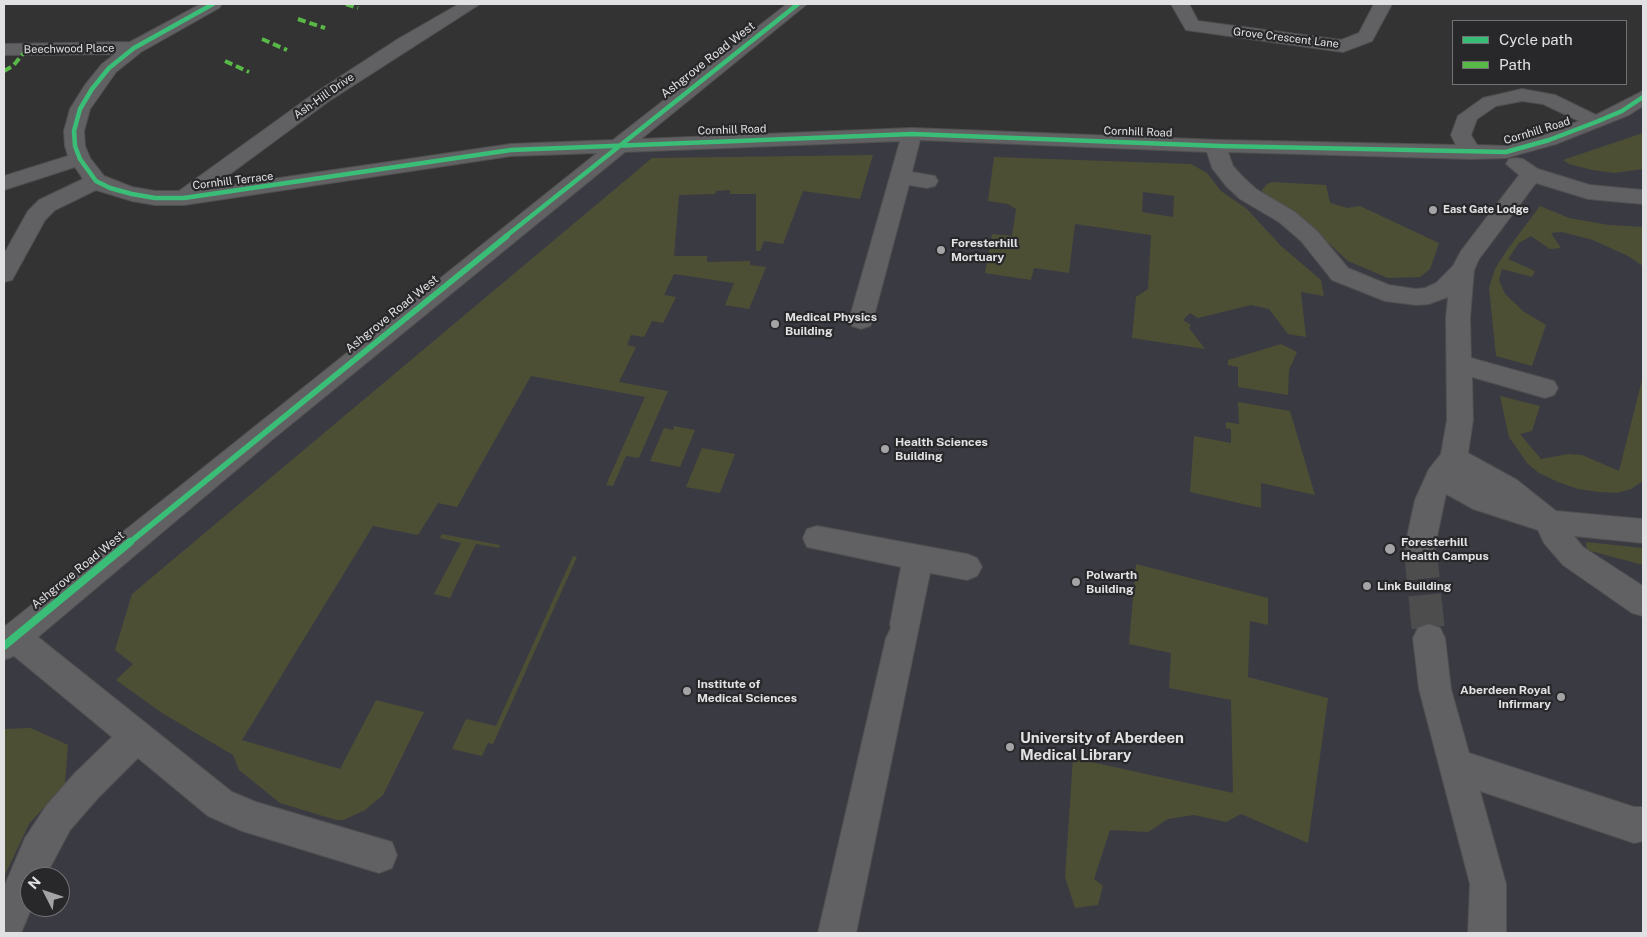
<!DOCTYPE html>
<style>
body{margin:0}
#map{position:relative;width:1647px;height:937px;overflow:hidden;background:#333334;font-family:"Public Sans",sans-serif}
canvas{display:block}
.frame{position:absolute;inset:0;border:5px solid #e1e1e3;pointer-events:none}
.legend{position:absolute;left:1452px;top:20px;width:175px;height:65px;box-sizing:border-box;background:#28282b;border:1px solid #727275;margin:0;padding:6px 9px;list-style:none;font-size:15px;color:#e1e1e3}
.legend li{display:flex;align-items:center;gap:10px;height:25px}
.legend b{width:25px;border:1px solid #727275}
.north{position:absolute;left:20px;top:867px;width:50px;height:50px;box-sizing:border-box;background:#28282b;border:1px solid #727275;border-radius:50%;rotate:311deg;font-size:14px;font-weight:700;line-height:20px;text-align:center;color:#e1e1e3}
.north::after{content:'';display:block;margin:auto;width:18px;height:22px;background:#a4a4a6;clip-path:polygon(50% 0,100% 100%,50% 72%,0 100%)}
</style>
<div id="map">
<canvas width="1647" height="937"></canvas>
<div class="frame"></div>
<ul class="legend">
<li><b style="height:6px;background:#3abd76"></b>Cycle path</li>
<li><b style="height:6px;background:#58b947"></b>Path</li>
</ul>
<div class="north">N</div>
</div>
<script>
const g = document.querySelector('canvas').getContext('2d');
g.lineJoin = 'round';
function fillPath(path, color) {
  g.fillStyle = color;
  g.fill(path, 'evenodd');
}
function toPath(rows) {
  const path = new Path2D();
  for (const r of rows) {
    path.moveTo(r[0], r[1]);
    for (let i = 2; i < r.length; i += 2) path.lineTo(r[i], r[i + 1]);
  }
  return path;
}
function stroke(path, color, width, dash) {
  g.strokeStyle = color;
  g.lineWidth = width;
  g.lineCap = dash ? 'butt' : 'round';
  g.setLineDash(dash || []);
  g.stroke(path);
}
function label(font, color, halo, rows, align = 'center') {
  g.font = font + ' "Public Sans",sans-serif';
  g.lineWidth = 4.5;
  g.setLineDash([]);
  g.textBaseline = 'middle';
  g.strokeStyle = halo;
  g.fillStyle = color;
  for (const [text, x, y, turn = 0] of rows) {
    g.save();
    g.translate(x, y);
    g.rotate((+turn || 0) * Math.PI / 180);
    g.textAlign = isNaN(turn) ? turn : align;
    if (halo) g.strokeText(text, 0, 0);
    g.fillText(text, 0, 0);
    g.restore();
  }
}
const built = toPath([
 [1643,97,1643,933,4,933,4,646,620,145,1031,138,1506,152,1622,111],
 [30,877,60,877,60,907,30,907]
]);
const green = toPath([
 [1643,133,1643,169,1615,173,1592,170,1569,164,1563,160],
 [873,155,860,199,803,191,783,244,764,241,760,251,756,251,756,194,730,194,730,190,716,191,715,194,679,195,674,256,707,256,707,262,750,261,750,265,766,267,749,309,725,305,734,283,674,274,664,295,676,297,663,323,652,321,644,337,631,335,627,345,636,347,619,382,668,391,639,458,626,456,613,486,606,485,645,397,531,376,457,507,438,503,418,535,373,526,242,740,340,769,376,700,424,712,383,795,365,810,344,820,336,820,280,803,239,770,233,755,162,713,116,680,133,664,115,650,132,594,652,158],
 [994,157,1191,164,1207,173,1221,191,1247,209,1281,246,1321,280,1324,296,1301,292,1306,337,1288,334,1269,309,1251,305,1198,318,1190,313,1183,320,1191,325,1189,328,1205,349,1132,338,1136,297,1148,289,1151,235,1075,224,1069,273,1034,268,1031,280,985,273,992,234,1012,236,1016,209,1008,204,988,201],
 [1143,192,1174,196,1173,217,1142,212],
 [1272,182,1326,185,1330,203,1348,208,1360,206,1439,243,1430,269,1420,277,1388,278,1348,261,1305,221,1264,196,1262,190,1267,184],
 [1540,206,1569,218,1609,225,1643,227,1643,266,1628,256,1593,240,1562,232,1551,233,1561,248,1550,249,1531,236,1519,243,1508,259,1535,271,1532,277,1502,269,1499,280,1505,294,1523,311,1546,325,1532,366,1496,356,1489,288,1495,269,1507,250],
 [1281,344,1297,352,1289,370,1288,395,1238,387,1238,367,1228,365,1228,360],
 [1643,376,1643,481,1631,489,1617,493,1599,492,1578,489,1558,482,1539,473,1527,463,1509,437,1500,396,1540,406,1532,431,1520,434,1541,459,1568,454,1582,455,1619,471],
 [1238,402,1290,411,1315,495,1261,483,1261,508,1190,492,1194,436,1231,443,1231,429,1226,428,1226,422,1239,424],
 [674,426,695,430,680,467,650,461,664,428,673,430],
 [702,448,735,454,720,493,686,487],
 [442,534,500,545,499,548,476,544,450,598,434,594,461,543,440,538],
 [1586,542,1643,548,1643,565,1587,550],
 [573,556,577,557,493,744,488,743,482,756,452,749,466,719,496,726],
 [1136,564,1268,598,1268,625,1250,621,1248,677,1328,698,1308,843,1241,814,1226,822,1194,815,1168,819,1148,832,1110,830,1094,879,1103,886,1098,905,1075,908,1065,877,1073,758,1233,793,1231,700,1169,688,1171,653,1129,644],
 [31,728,68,745,65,784,29,824,4,877,4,729]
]);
const minorTunnel = toPath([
 [1420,546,1429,638]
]);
const minor = toPath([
 [201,4,222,4,219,8,141,52,116,72,90,109,84,131,85,146,90,158,104,176,132,187,155,191,179,191,315,93,398,39,459,4,480,4,329,101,211,188,511,144,613,140,787,4,807,4,641,139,912,128,1220,140,1456,145,1451,135,1458,116,1483,98,1522,89,1555,95,1596,115,1643,91,1643,106,1629,115,1556,144,1506,158,1471,159,1228,152,1233,166,1242,176,1256,189,1295,212,1317,231,1348,268,1389,285,1416,289,1425,288,1436,283,1453,266,1461,251,1519,175,1506,164,1509,159,1516,158,1523,159,1538,169,1590,185,1643,190,1643,204,1588,199,1536,183,1479,259,1474,270,1470,318,1471,358,1554,381,1558,388,1554,395,1545,398,1472,377,1473,420,1468,453,1517,480,1556,511,1643,519,1643,543,1574,536,1583,547,1643,586,1643,616,1632,613,1563,565,1544,543,1538,530,1473,509,1446,494,1435,546,1430,555,1420,559,1410,555,1405,546,1415,500,1429,469,1441,454,1447,420,1446,318,1448,297,1429,304,1416,305,1385,301,1332,280,1301,241,1279,222,1240,199,1226,186,1212,168,1207,152,920,140,912,172,935,176,938,181,935,186,927,188,909,185,873,320,870,326,861,329,852,326,849,320,900,141,625,152,273,439,38,637,232,792,256,802,392,842,397,855,392,868,379,873,242,831,208,816,138,758,98,798,70,830,45,877,30,877,30,907,32,907,21,933,4,933,4,887,25,838,46,806,74,774,112,737,14,656,4,660,4,627,597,153,511,156,184,205,155,205,132,201,96,190,55,210,45,220,12,280,4,282,4,254,28,211,39,200,83,179,75,167,4,190,4,176,68,156,65,146,64,131,70,109,85,85,102,64,115,54,4,55,4,44,130,42,201,4],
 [1522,101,1543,104,1579,121,1542,136,1505,146,1477,145,1471,135,1477,119,1496,106,1522,101],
 [1171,4,1189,4,1198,21,1341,40,1359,33,1374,4,1392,4,1372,41,1343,52,1186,30,1171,4],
 [817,526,967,554,977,558,982,567,977,576,967,580,930,573,856,933,818,933,886,638,891,628,890,624,901,567,807,547,803,538,807,529,817,526],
 [1429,624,1440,628,1445,638,1451,689,1469,753,1634,807,1643,807,1643,841,1634,843,1480,791,1506,884,1506,933,1468,933,1470,884,1419,689,1413,638,1418,628,1429,624]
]);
const quiet = toPath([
 [346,4,358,8],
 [298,19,325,28],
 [262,39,287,50],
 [225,61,249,72],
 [4,71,13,66,27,49]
]);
const cyclewayFar2 = toPath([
 [213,4,134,48,109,68,92,89,80,109,74,131,75,146,80,159,96,181,110,188,132,194,155,198,184,198,511,150,912,134,1220,146,1506,152,1549,140,1596,122,1622,111,1643,97],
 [505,237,798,4]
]);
const cyclewayFar1 = toPath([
 [129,543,507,236]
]);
const cycleway = toPath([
 [4,646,130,542]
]);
const markers = [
 [1433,210,5,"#a4a4a6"],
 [941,250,5,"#a4a4a6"],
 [775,324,5,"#a4a4a6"],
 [885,449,5,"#a4a4a6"],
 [1390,549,6,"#a4a4a6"],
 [1076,582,5,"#a4a4a6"],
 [1367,586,5,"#a4a4a6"],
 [687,691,5,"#a4a4a6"],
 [1561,697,5,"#a4a4a6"],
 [1010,747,5,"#a4a4a6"]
];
const farStreetnames = [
 ["Grove Crescent Lane",1286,38,7],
 ["Beechwood Place",69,49,-1],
 ["Ash-Hill Drive",324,96,-35],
 ["Cornhill Road",732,130,-2],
 ["Cornhill Road",1537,131,-17],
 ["Cornhill Road",1138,132,2],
 ["Cornhill Terrace",233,181,-7]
];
const farPoinames = [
 ["East Gate Lodge",1443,210]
];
const streetNames = [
 ["Ashgrove Road West",708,60,-38],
 ["Ashgrove Road West",392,314,-39],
 ["Ashgrove Road West",78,570,-39]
];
const poiNames = [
 ["Foresterhill",951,243],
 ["Mortuary",951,257],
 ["Medical Physics",785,317],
 ["Building",785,331],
 ["Health Sciences",895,442],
 ["Building",895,456],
 ["Foresterhill",1401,542],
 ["Health Campus",1401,556],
 ["Polwarth",1086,575],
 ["Building",1086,589],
 ["Link Building",1377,586],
 ["Institute of",697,684],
 ["Medical Sciences",697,698],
 ["Aberdeen Royal",1551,690,"right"],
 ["Infirmary",1551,704,"right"]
];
const nearPoinames = [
 ["University of Aberdeen",1020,738],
 ["Medical Library",1020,755]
];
fillPath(built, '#3a3a43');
fillPath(green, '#4d4f35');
stroke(minorTunnel, '#4d4d4e', 33, [33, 16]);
stroke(minor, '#4f4f50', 2);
fillPath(minor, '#616163');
stroke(quiet, '#58b947', 4, [8, 4]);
stroke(cyclewayFar2, '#3abd76', 4.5);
stroke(cyclewayFar1, '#3abd76', 5.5);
stroke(cycleway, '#3abd76', 8);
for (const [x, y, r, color] of markers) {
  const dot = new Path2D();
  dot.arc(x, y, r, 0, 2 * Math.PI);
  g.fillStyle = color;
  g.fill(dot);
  stroke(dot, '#28282b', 2);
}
label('11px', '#e1e1e3', '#28282b', farStreetnames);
label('bold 11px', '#e1e1e3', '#28282b', farPoinames, 'left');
label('12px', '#e1e1e3', '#28282b', streetNames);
label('bold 12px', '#e1e1e3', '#28282b', poiNames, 'left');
label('bold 15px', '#e1e1e3', '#28282b', nearPoinames, 'left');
</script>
